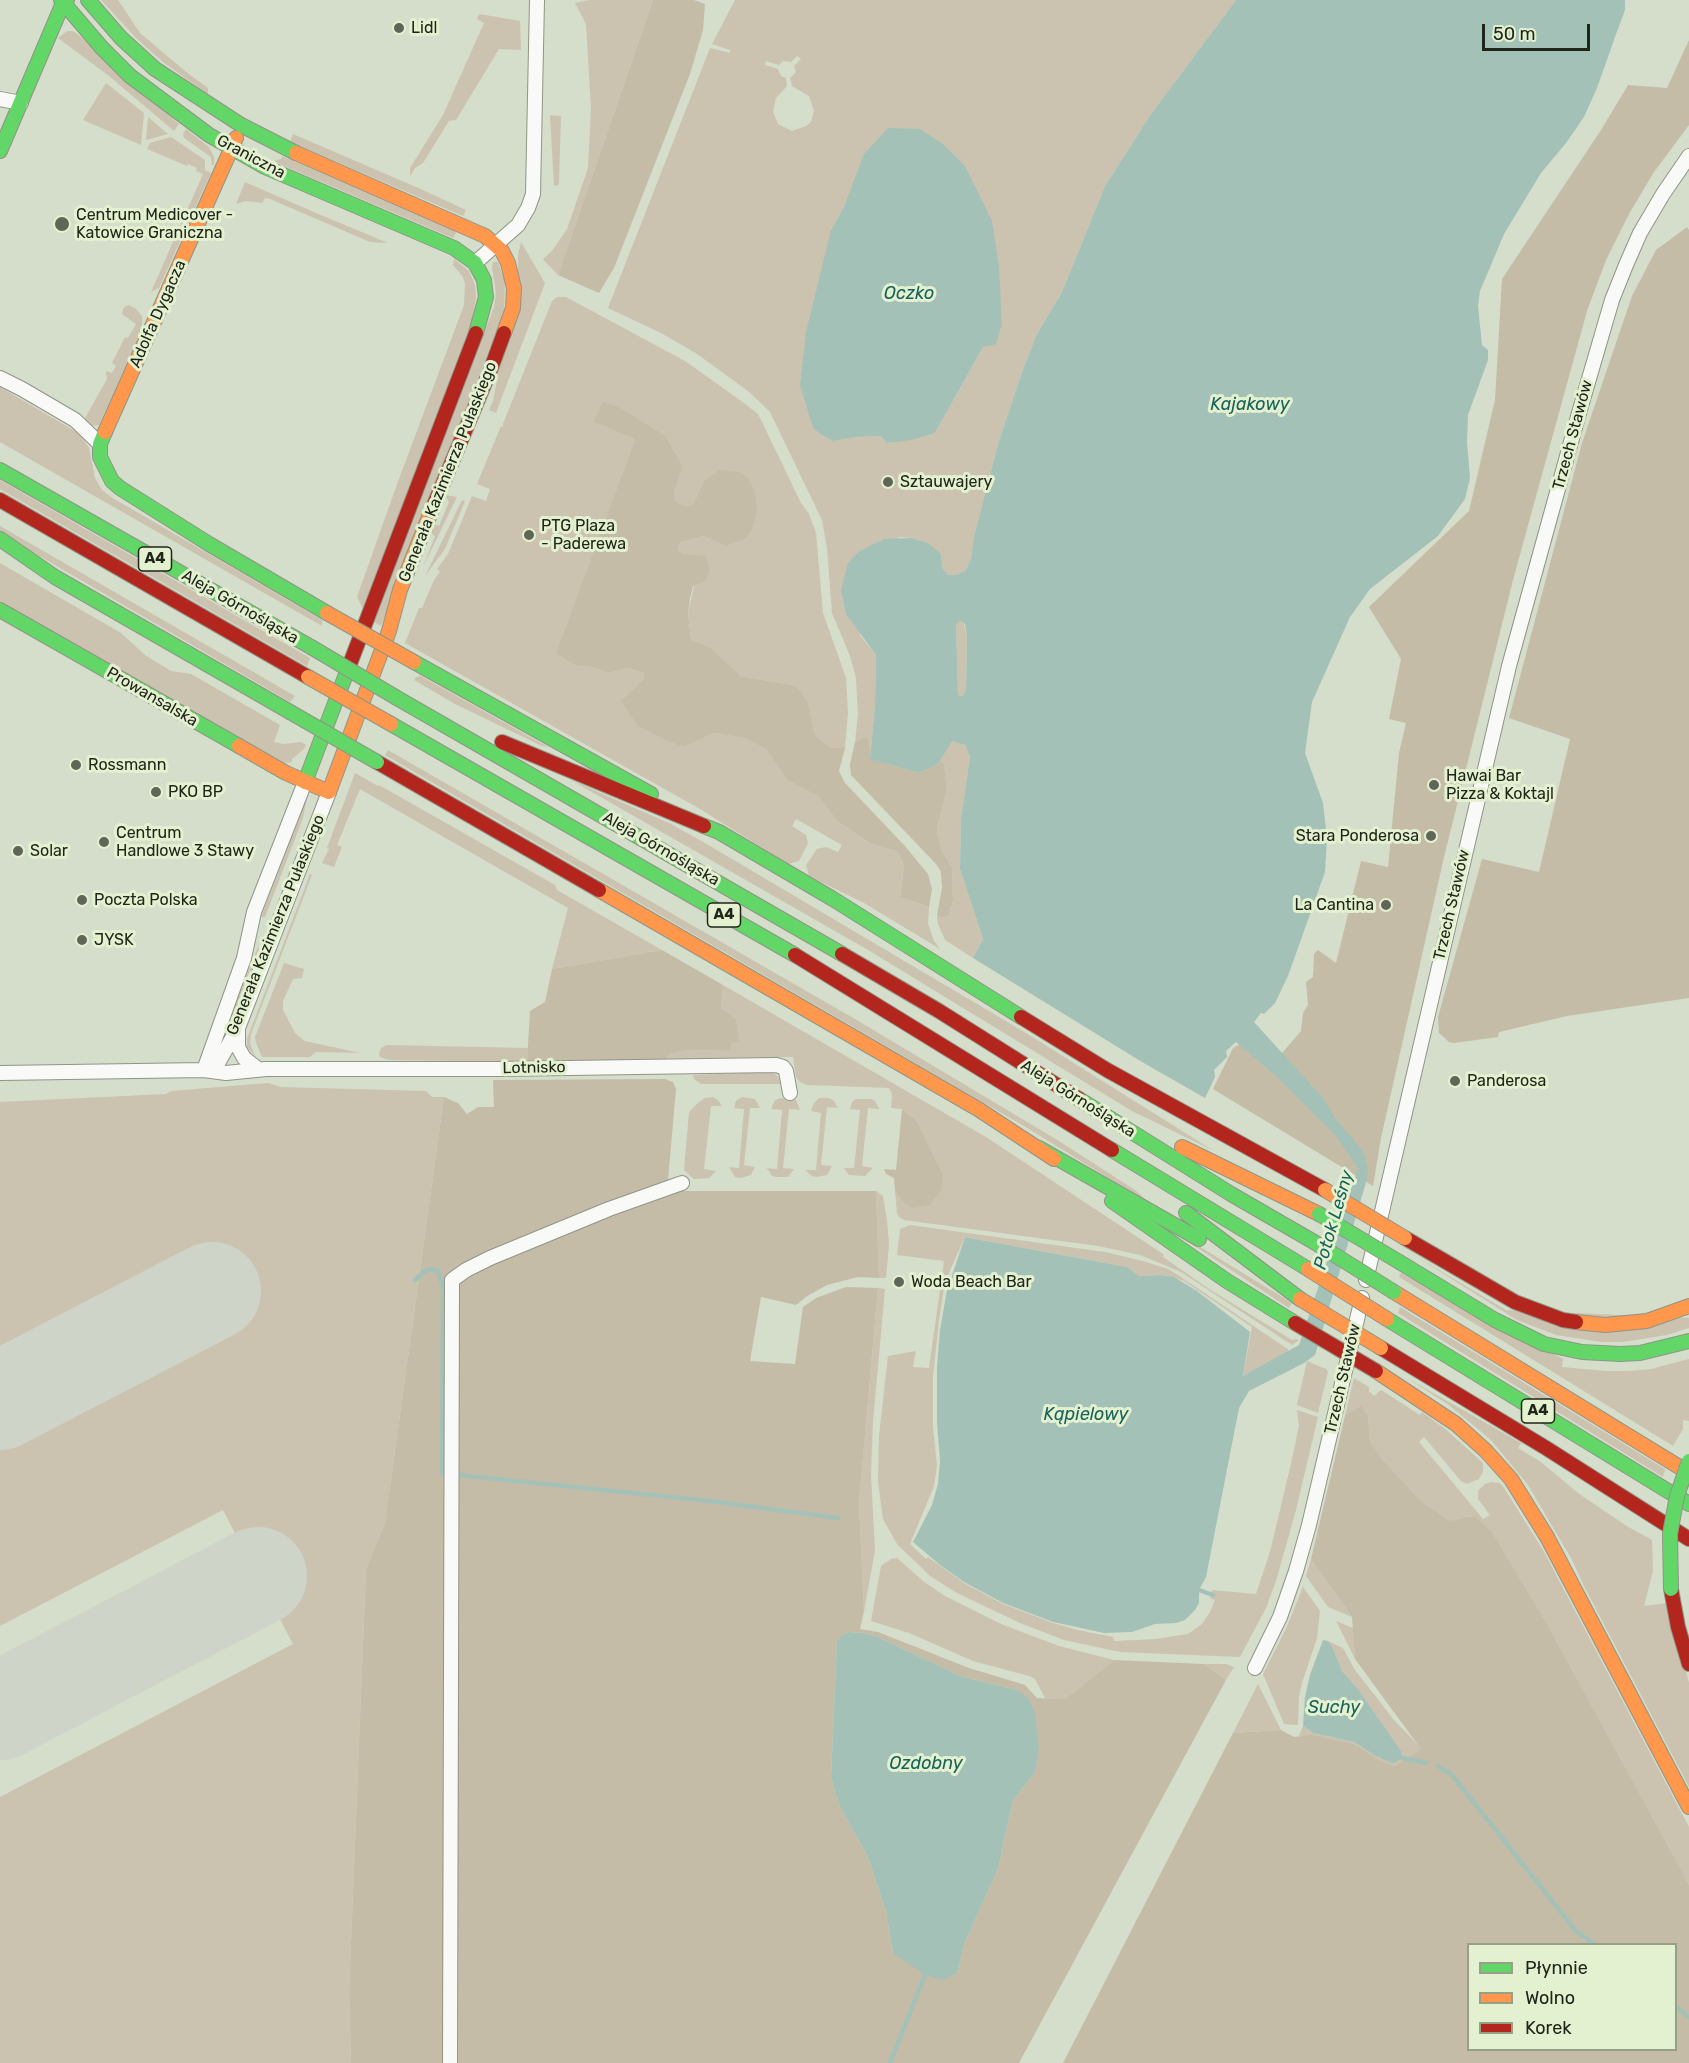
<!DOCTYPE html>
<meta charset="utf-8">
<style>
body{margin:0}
#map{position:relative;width:1689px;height:2063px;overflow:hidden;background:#d5ddcb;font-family:Rubik,sans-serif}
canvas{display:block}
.legend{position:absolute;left:1467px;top:1943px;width:210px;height:108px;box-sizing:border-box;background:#e4f1d1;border:2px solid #969f87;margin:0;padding:8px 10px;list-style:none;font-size:18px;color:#202519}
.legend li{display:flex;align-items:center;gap:12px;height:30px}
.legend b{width:30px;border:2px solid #969f87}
.scale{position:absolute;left:1482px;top:24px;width:108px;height:27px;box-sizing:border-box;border:3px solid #202519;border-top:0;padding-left:8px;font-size:18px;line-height:21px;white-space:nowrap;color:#202519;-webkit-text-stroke:4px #e4f1d1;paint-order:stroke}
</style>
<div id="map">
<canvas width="1689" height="2063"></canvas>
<ul class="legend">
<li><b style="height:8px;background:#63d668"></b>Płynnie</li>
<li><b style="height:8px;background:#ff974d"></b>Wolno</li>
<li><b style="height:8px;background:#b3261e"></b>Korek</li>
</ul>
<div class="scale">50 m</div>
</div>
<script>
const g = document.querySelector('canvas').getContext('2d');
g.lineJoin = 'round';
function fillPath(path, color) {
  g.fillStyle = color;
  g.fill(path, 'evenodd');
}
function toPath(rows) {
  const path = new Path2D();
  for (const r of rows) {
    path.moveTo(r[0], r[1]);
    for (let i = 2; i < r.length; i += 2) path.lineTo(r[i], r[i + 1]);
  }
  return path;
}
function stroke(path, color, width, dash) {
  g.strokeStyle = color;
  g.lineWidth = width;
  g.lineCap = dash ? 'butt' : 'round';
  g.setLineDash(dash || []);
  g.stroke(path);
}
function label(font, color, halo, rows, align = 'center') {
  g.font = font + ' Rubik,sans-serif';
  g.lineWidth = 6;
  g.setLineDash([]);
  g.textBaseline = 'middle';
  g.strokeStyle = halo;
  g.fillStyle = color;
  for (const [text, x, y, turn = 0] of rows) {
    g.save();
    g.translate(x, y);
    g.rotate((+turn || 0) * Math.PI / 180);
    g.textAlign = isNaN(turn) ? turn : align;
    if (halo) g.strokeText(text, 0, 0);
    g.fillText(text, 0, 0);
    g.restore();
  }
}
const green = toPath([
 [101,0,118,0,140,33,185,71,208,88,208,93,207,94,163,62,138,40],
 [589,0,653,0,558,275,543,259,552,251,567,229,588,168,591,108,586,24,575,3],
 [735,0,1236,0,1151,114,1105,186,1062,292,1036,336,1022,372,999,441,974,536,971,559,966,570,957,575,948,575,942,568,928,543,912,538,899,537,860,635,876,655,875,705,870,759,863,737,855,742,858,714,856,678,850,656,832,613,827,548,822,520,770,412,748,391,697,354,663,334,608,308,710,48,730,53,730,50,712,44],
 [797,56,801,59,794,66,796,72,790,78,792,86,809,96,814,111,811,122,806,126,792,131,778,124,773,112,776,98,787,86,786,78,781,76,778,69,765,65,766,61,779,65,783,61,791,62],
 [844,207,1000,300,1002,324,989,344,983,347,935,433,886,443,881,436,855,437,834,441,831,230],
 [479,14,520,21,521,50,499,49,456,120,449,121,423,163,415,168,410,176,410,168,443,115,484,23,477,19],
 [67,31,73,31,80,36,179,124,174,131,109,76,58,38],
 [106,83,144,113,141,145,83,120],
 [550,115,561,116,559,183,557,186,554,185],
 [148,117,168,134,146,140],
 [186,129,209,147,214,157,214,165,212,165,211,157,184,138,183,134],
 [293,134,423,190,466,210,463,216,290,142],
 [171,137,205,160,205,170,211,173,159,288,151,292,203,174,196,171,197,168,188,164,187,166,147,149,150,143],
 [282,156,457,231,453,238,275,162,276,160,281,159],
 [245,182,316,213,388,243,370,242,270,199,265,198,262,203,246,201,236,204],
 [521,242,545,283,496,413,489,410,493,401,518,268,518,255],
 [454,259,469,271,475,285,476,298,471,324,363,609,357,597,396,487,464,305,465,284,463,277,453,265],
 [493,262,498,262,505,281,504,312,381,626,374,622,494,307,496,293,492,267],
 [557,297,566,297,685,361,744,403,758,414,762,422,801,503,809,514,816,533,823,613,846,678,848,713,845,748,831,748,815,735,808,702,797,686,741,676,710,647,691,639,688,612,694,586,684,554,678,550,679,543,703,536,725,546,704,481,693,504,686,506,680,504,674,499,674,492,683,467,603,404,595,422,635,439,557,654,577,666,592,667,609,673,627,668,644,673,644,679,685,747,714,733,744,738,766,749,787,780,819,797,837,821,871,844,896,851,900,856,904,867,900,897,929,907,928,923,934,941,940,949,864,903,809,876,806,865,817,849,826,847,838,852,842,845,796,819,792,826,806,835,808,843,799,861,788,864,700,809,405,643,419,608,422,608,434,580,440,572,437,569,448,554,472,496,486,501,490,489,477,484,501,426,503,427,503,424,552,301],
 [129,305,136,309,142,316,142,330,99,425,91,426,86,422,85,418,107,379,106,373,107,371,112,373,116,366,112,363,125,337,128,338,136,324,122,314,124,307],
 [0,387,80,434,89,448,95,478,102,490,111,497,322,620,322,626,0,442],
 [0,480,310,658,307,666,0,489],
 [445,495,457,497,423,567,435,536,431,533,435,524,439,526,449,502],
 [462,500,465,501,445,549,425,576],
 [0,526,295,696,290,702,0,533],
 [0,563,121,633,145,655,171,671,191,674,280,725,274,742,284,744,301,742,306,745,304,749,292,759,292,762,285,763,0,602],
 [960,621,964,624,967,636,966,690,962,696,958,695,956,624],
 [419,675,548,747,542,746,455,704,414,680,416,677,418,677],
 [952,740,965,745,970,757,961,818,960,869,983,939,973,958,945,940,938,924,937,915,943,918,951,909,953,901,952,867,941,849,937,829,947,789,944,764,940,760],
 [388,750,855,1019,1059,1141,1135,1190,1152,1205,1029,1129,385,755],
 [355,773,378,786,379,785,555,885,557,890,662,950,552,969,568,908,360,789,337,845,342,847,334,867,322,863,329,849,327,848],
 [571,780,671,824,705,843,1026,1033,1214,1151,1132,1111,868,950],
 [307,798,303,818,265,917,261,917],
 [310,874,312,875,251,1034,250,1043,255,1056,247,1047,247,1039],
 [258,947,260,949,225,1039,219,1046],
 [284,963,304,969,302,978,293,979,283,1001,283,1010,295,1033,305,1041,360,1053,316,1052,310,1057,262,1057,256,1043,255,1037],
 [723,985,986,1137,1163,1254,1163,1257,1209,1289,1292,1340,1296,1339,1299,1340,1292,1345,1181,1272,1140,1255,1098,1246,904,1220,899,1217,897,1213,895,1190,902,1201,920,1131,916,1120,902,1109,891,1108,892,1094,889,1088,807,1085,800,1082,796,1077,793,1057,666,1059,670,1054,688,1050,730,1051,736,1019,721,1008],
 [387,1045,528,1048,527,1062,389,1060,380,1057,379,1054,381,1048],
 [771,1072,777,1075,781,1084,701,1084,694,1079,693,1075],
 [268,1083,281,1087,426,1091,432,1097,444,1097,385,1523,366,1569,349,1993,351,2063,0,2063,0,1797,293,1644,223,1510,0,1626,0,1442,237,1320,204,1255,0,1362,0,1102,166,1094,171,1091],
 [713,1097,718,1100,722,1106,711,1106,704,1169,716,1171,709,1178,694,1179,684,1170,689,1112,699,1102,705,1098],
 [742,1097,755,1099,760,1108,750,1108,744,1165,755,1167,751,1175,741,1178,735,1177,729,1167,739,1168,744,1109,734,1108,736,1101],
 [781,1098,796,1100,800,1110,789,1109,783,1168,794,1169,788,1177,776,1177,772,1176,767,1168,777,1169,782,1110,771,1109,775,1100],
 [819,1098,829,1098,834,1101,838,1108,827,1107,821,1165,832,1166,827,1175,817,1177,812,1176,805,1170,816,1170,821,1113,811,1111,814,1103],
 [856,1099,871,1099,875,1101,879,1109,868,1108,862,1166,873,1168,865,1176,849,1175,844,1168,854,1168,860,1110,850,1109,852,1102],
 [876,1191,883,1196,887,1221,889,1244,886,1278,879,1278],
 [1135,1207,1292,1303,1289,1308],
 [910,1225,1105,1252,1143,1261,1168,1269,1178,1275,1289,1350,1283,1356,1243,1376,1252,1327,1184,1281,1165,1275,1138,1276,1127,1267,965,1237,951,1268,944,1288,939,1321,933,1376,933,1427,937,1466,934,1486,910,1544,926,1559,928,1557,964,1583,1003,1604,1053,1623,1078,1630,1113,1637,1114,1641,1156,1639,1188,1634,1202,1624,1210,1612,1215,1600,1210,1598,1212,1590,1256,1594,1270,1552,1290,1468,1299,1426,1297,1410,1318,1417,1296,1510,1276,1581,1266,1608,1240,1657,1120,1652,1064,1640,1020,1623,957,1593,930,1576,897,1544,883,1519,878,1482,879,1436,888,1356,916,1351,913,1367,929,1368,944,1261,897,1255,900,1229],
 [1412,1254,1506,1310,1689,1318,1689,1328,1667,1335,1623,1342,1601,1342,1556,1335,1517,1320],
 [1401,1273,1563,1359,1562,1367,1606,1371,1629,1371,1651,1369,1689,1359,1689,1421,1683,1420,1683,1429,1673,1446,1399,1277],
 [878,1288,885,1289,873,1422,871,1474,875,1551,864,1611,859,1502],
 [1400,1307,1665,1469,1663,1477,1398,1313],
 [1307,1361,1326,1369,1328,1372,1318,1413,1297,1405],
 [1354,1378,1369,1387,1369,1391,1374,1396,1381,1390,1420,1415,1422,1412,1444,1428,1483,1463,1483,1472,1479,1479,1467,1484,1461,1481,1424,1437,1419,1442,1483,1519,1490,1515,1478,1499,1478,1491,1485,1484,1491,1482,1500,1483,1504,1488,1543,1550,1689,1827,1689,1885,1474,1516,1449,1522,1422,1502,1383,1460,1370,1441,1368,1417,1345,1416],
 [1407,1378,1521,1443,1518,1448,1541,1462,1578,1493,1625,1525,1652,1540,1653,1571,1644,1606,1667,1603,1689,1683,1689,1787,1585,1588,1571,1558,1528,1485,1491,1440,1449,1405],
 [897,1558,923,1581,945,1596,1001,1624,1059,1646,1114,1660,1066,1700,1045,1698,1035,1679,1029,1676,973,1661,909,1633,871,1621,881,1566,891,1559],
 [1311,1559,1352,1617,1328,1607,1306,1576],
 [1303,1587,1320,1611,1317,1638,1302,1683,1299,1696,1298,1725,1284,1724,1263,1674,1286,1629],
 [1336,1621,1353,1628,1355,1659],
 [1328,1641,1343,1648,1355,1670,1394,1720,1422,1749,1395,1766,1383,1762,1354,1744,1299,1736,1303,1726,1313,1733,1354,1742,1374,1755,1357,1688,1342,1671,1333,1648],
 [1204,1664,1226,1664,1234,1667,1226,1680],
 [1258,1684,1281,1730,1233,1733]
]);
const forest = toPath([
 [653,0,694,0,705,4,703,30,690,74,614,268,599,293,558,275],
 [1689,40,1689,125,1654,172,1629,214,1606,260,1587,311,1513,580,1444,857,1381,1138,1373,1186,1213,1089,1233,1048,1245,1041,1265,1063,1283,1052,1301,1031,1303,1013,1308,1005,1306,982,1313,977,1314,954,1318,950,1336,963,1361,861,1388,867,1399,753,1406,723,1389,719,1401,659,1369,607,1469,511,1495,400,1502,279,1601,130,1628,85,1667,88],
 [1687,227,1689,230,1689,998,1567,1016,1499,1032,1498,1037,1454,1043,1449,1042,1439,1033,1438,1017,1482,859,1539,872,1570,739,1509,718,1582,443,1632,296,1656,250],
 [603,401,622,409,665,436,683,467,674,492,674,499,680,504,686,506,693,504,704,481,720,470,739,472,748,478,755,491,757,510,752,530,743,540,725,546,703,536,679,543,678,550,684,554,705,556,710,569,705,581,693,586,690,598,688,612,691,639,710,647,741,676,797,686,808,702,815,735,831,748,845,748,839,771,845,783,904,845,928,874,932,889,929,907,900,897,904,867,900,856,896,851,871,844,837,821,819,797,787,780,766,749,744,738,714,733,685,747,667,741,638,726,621,701,644,679,644,673,627,668,609,673,592,667,577,666,556,654,635,439,594,422],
 [863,737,868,739,871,759,919,773,938,764,940,760,944,764,947,789,937,829,941,849,952,867,953,901,949,915,942,918,937,915,942,888,941,872,936,864,851,775,850,764,855,742],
 [662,950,723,985,721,1008,736,1019,739,1041,732,1043,730,1051,688,1050,670,1054,666,1059,527,1062,530,1011,545,1002,552,969],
 [665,1079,673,1082,676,1089,667,1191,876,1191,879,1278,858,1277,827,1285,807,1296,796,1305,761,1297,750,1361,795,1364,803,1307,816,1298,846,1287,878,1288,859,1502,864,1611,860,1629,878,1632,969,1668,1025,1685,1037,1698,1066,1699,1114,1660,1204,1664,1226,1680,1019,2063,351,2063,349,1993,366,1569,385,1523,444,1097,458,1103,467,1114,478,1107,494,1107,493,1080],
 [849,1632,864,1633,878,1637,960,1676,1017,1690,1034,1774,1013,1800,998,1869,965,1942,957,1973,893,1953,886,1911,867,1855,841,1809,835,1793,831,1776,837,1642,842,1635],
 [902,1109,916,1120,943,1176,941,1190,930,1205,913,1208,902,1201,895,1190,894,1178,886,1174,884,1169,896,1170],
 [1361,1406,1368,1417,1370,1441,1383,1460,1422,1502,1449,1521,1474,1516,1491,1531,1546,1623,1689,1885,1689,2063,1063,2063,1233,1733,1281,1730,1294,1737,1311,1735,1354,1744,1383,1762,1395,1766,1421,1749,1355,1659,1352,1617,1311,1559,1345,1416],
 [1468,1944,1676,1944,1676,2050,1468,2050]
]);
const water = toPath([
 [1236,0,1625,0,1625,10,1615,37,1597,88,1584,117,1566,143,1541,173,1504,234,1480,291,1478,306,1482,345,1488,350,1488,360,1468,415,1467,442,1470,478,1465,499,1438,536,1370,589,1350,617,1312,702,1305,753,1323,803,1327,838,1325,872,1288,976,1275,1003,1264,1014,1261,1013,1254,1022,1323,1098,1335,1118,1363,1151,1368,1168,1367,1179,1315,1355,1304,1363,1249,1391,1239,1408,1206,1577,1199,1590,1199,1603,1195,1610,1185,1620,1176,1623,1155,1624,1132,1632,1104,1633,1053,1622,1003,1603,964,1582,940,1565,913,1542,932,1505,938,1484,940,1461,937,1422,937,1366,940,1330,947,1290,965,1237,1127,1267,1139,1276,1162,1275,1174,1277,1197,1291,1250,1332,1243,1376,1299,1345,1358,1168,1336,1136,1276,1076,1236,1042,1226,1051,1227,1057,1214,1070,1215,1077,1205,1098,1142,1062,973,958,983,939,960,869,961,818,970,757,965,745,952,741,938,764,919,773,870,759,875,705,876,655,846,614,841,590,848,563,858,552,884,539,912,538,928,543,941,554,942,568,948,575,957,575,966,570,971,559,974,536,999,441,1022,372,1036,336,1062,292,1105,186,1151,114],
 [960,621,965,624,967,636,966,690,962,696,958,695,956,624],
 [888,128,920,129,943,144,965,166,992,221,999,266,1002,324,996,344,983,347,935,433,911,440,886,443,881,436,855,437,834,441,822,435,813,428,800,385,806,332,831,230,844,207,864,154],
 [849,1632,864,1633,878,1637,960,1676,1017,1690,1029,1699,1035,1713,1039,1750,1034,1774,1013,1800,998,1869,965,1942,957,1973,943,1980,925,1975,893,1953,886,1911,867,1855,841,1809,835,1793,831,1776,837,1641,842,1635],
 [1323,1640,1328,1641,1333,1648,1342,1671,1357,1688,1401,1751,1402,1758,1394,1763,1390,1762,1374,1755,1354,1742,1313,1733,1303,1726,1305,1697,1310,1675]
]);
const stream = toPath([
 [415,1280,425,1271,430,1269,438,1271,443,1287,442,1473,444,1473],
 [459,1475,709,1501,838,1518],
 [1199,1590,1213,1595],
 [1402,1758,1426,1763],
 [1438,1766,1452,1775,1576,1931,1594,1944],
 [1676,2007,1689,2017],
 [890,2063,925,1975]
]);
const runway = toPath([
 [0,1401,212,1291],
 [0,1711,258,1576]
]);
const street = toPath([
 [0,99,21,103],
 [475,263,518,225,528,208,533,194,537,0],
 [0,378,22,389,75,420,100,444],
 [238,1030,238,1047,244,1058,258,1069],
 [204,1070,218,1063,238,1028,329,792],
 [204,1070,244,958,254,912,305,782],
 [0,1073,204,1070,226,1073,266,1069,499,1069,776,1065,783,1067,786,1071,790,1093],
 [1366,1280,1509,666,1579,413,1612,300,1626,265,1640,233,1663,194,1689,156],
 [1255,1668,1280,1617,1296,1571,1309,1525,1362,1298],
 [450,2063,452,1280,466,1270,490,1258,609,1209,682,1183]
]);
const fast = toPath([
 [61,0,102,48,130,76,209,135,265,167,454,248,475,263,484,280,486,297,476,333],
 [88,0,121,38,155,69,241,125,296,153],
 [0,151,63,3,67,0],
 [105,432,100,444,100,457,112,481,120,488,209,544,327,613],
 [0,470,311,647],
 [0,539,55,577],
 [55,577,290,712],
 [0,610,239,746],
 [414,662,651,794],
 [397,698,842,954],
 [391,724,795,955],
 [305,782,348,669],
 [704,826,719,832,833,899,1021,1017],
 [1079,1099,1231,1194,1314,1242],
 [1039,1148,1199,1239],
 [1112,1150,1308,1269],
 [1112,1201,1227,1281,1295,1323],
 [1186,1213,1300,1299],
 [1401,1263,1495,1320,1544,1344,1582,1352,1620,1354,1640,1353,1689,1341],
 [1387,1319,1689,1504]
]);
const slow = toPath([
 [296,153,485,236,502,251,508,263,514,288,513,308,504,333],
 [105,432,236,138],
 [239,746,286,773,329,792,389,631,400,590,431,512],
 [599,890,978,1109,1054,1159],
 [1182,1147,1319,1214],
 [1394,1292,1689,1473],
 [1576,1322,1605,1325,1647,1321,1689,1306],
 [1376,1371,1456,1424,1486,1451,1511,1479,1547,1537,1689,1807]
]);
const jam = toPath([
 [0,500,308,677],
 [431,512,490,371,504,333],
 [348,669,476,333],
 [502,742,704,826],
 [377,762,599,890],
 [842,954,939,1011,1079,1099],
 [795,955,1112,1150],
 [1021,1017,1107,1070,1325,1190],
 [1405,1238,1515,1302,1563,1320,1576,1322],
 [1381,1348,1546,1448,1689,1539],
 [1671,1589,1678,1627,1689,1664]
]);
const fastBridge = toPath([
 [311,647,397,698],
 [290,712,377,762],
 [1319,1214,1401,1263],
 [1314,1242,1394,1292],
 [1671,1589,1670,1534,1677,1496,1689,1461]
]);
const slowBridge = toPath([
 [327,613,414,662],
 [308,677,391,724],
 [1325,1190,1405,1238],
 [1308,1269,1387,1319],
 [1300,1299,1381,1348]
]);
const jamBridge = toPath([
 [1295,1323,1376,1371]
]);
const markers = [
 [399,28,6,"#5f6557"],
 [62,224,8,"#5f6557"],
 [888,482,6,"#5f6557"],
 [529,535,6,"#5f6557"],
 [76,765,6,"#5f6557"],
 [1434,785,6,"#5f6557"],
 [156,792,6,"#5f6557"],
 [1431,836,6,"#5f6557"],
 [104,842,6,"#5f6557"],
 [18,851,6,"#5f6557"],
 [82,900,6,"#5f6557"],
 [1386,905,6,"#5f6557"],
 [82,940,6,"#5f6557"],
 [1455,1081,6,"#5f6557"],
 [899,1282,6,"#5f6557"]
];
const shields = [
 [155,559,33],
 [724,915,33],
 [1538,1411,33]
];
const shieldNames = [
 ["A4",155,559],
 ["A4",724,915],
 ["A4",1538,1411]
];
const poiNames = [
 ["Lidl",411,28],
 ["Centrum Medicover -",76,215],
 ["Katowice Graniczna",76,233],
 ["Sztauwajery",900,482],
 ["PTG Plaza",541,526],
 ["- Paderewa",541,544],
 ["Rossmann",88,765],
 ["Hawai Bar",1446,776],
 ["Pizza & Koktajl",1446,794],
 ["PKO BP",168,792],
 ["Centrum",116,833],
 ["Handlowe 3 Stawy",116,851],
 ["Stara Ponderosa",1419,836,"right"],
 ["Solar",30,851],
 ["Poczta Polska",94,900],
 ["La Cantina",1374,905,"right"],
 ["JYSK",94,940],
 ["Panderosa",1467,1081],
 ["Woda Beach Bar",911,1282]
];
const streetNames = [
 ["Graniczna",251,157,28],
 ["Adolfa Dygacza",158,314,-66],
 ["Trzech Stawów",1573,435,-75],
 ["Generała Kazimierza Pułaskiego",448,472,-68],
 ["Aleja Górnośląska",240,607,30],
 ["Prowansalska",152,697,30],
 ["Aleja Górnośląska",661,849,30],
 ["Trzech Stawów",1452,905,-77],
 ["Generała Kazimierza Pułaskiego",276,925,-68],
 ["Lotnisko",534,1068,-1],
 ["Aleja Górnośląska",1078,1099,32],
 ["Trzech Stawów",1343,1379,-77]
];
const waterNames = [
 ["Oczko",909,294],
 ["Kajakowy",1250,405],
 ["Potok Leśny",1334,1220,-74],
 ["Kąpielowy",1086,1415],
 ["Suchy",1334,1708],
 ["Ozdobny",926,1764]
];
fillPath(green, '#cbc3b0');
fillPath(forest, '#c5bca7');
fillPath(water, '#a4c1b7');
stroke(stream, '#a4c1b7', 4.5);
stroke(runway, '#ced4c8', 98);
stroke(street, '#8f9587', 16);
stroke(fast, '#8f9587', 16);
stroke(slow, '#8f9587', 16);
stroke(jam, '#8f9587', 16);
stroke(street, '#f9faf7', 14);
stroke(fast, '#63d668', 14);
stroke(slow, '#ff974d', 14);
stroke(jam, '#b3261e', 14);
stroke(fastBridge, '#8f9587', 16, []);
stroke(slowBridge, '#8f9587', 16, []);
stroke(jamBridge, '#8f9587', 16, []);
stroke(fastBridge, '#63d668', 14);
stroke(slowBridge, '#ff974d', 14);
stroke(jamBridge, '#b3261e', 14);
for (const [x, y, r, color] of markers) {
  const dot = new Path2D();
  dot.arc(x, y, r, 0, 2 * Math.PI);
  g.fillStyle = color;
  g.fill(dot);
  stroke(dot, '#e4f1d1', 2);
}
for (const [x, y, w] of shields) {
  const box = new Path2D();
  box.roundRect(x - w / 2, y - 12, w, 24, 4.5);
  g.fillStyle = '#e4f1d1';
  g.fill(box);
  stroke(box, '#202519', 1.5);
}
label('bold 15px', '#202519', null, shieldNames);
label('16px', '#202519', '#e4f1d1', poiNames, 'left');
label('16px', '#202519', '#e4f1d1', streetNames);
label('italic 18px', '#17635b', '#e4f1d1', waterNames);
</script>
